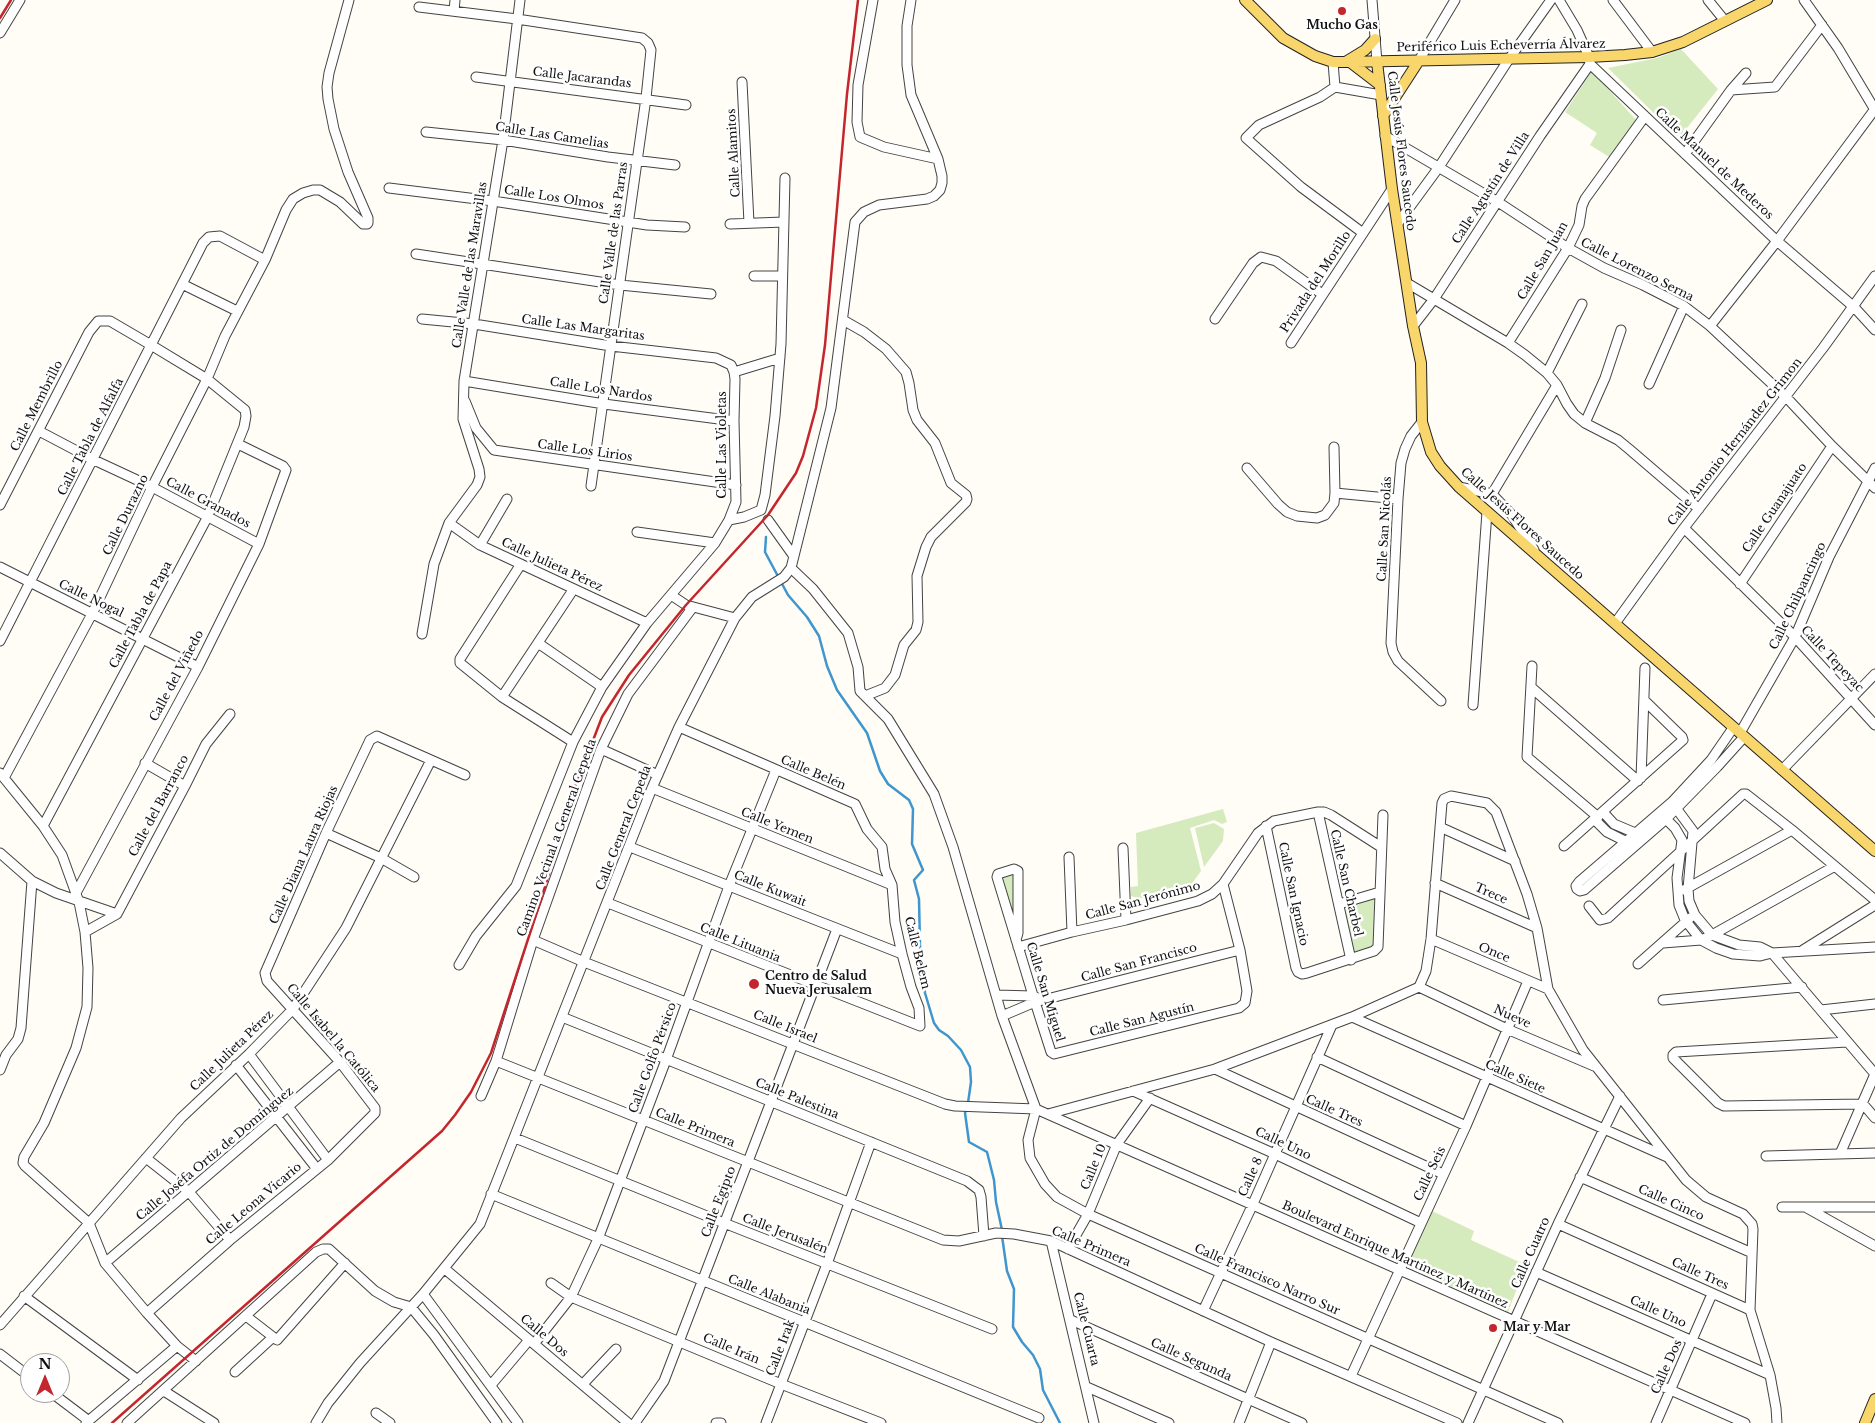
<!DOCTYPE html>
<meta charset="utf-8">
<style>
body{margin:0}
#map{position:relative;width:1875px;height:1423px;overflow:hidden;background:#fffdf5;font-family:"Libre Baskerville",serif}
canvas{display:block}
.north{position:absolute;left:20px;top:1353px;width:50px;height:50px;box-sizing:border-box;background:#fff;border:1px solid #a0a0a0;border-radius:50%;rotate:0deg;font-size:14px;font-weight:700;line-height:20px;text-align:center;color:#111}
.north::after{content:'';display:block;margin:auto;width:18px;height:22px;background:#c4262e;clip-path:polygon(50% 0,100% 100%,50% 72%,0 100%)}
</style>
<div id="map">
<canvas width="1875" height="1423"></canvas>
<div class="north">N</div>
</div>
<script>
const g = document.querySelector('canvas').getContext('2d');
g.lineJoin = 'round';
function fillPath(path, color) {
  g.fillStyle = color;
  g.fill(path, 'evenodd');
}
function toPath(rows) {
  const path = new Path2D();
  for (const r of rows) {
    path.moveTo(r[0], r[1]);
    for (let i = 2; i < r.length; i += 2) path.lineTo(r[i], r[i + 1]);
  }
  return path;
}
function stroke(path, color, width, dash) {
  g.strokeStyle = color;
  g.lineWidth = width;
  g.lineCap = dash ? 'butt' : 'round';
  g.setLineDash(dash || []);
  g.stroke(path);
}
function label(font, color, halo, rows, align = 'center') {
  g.font = font + ' "Libre Baskerville",serif';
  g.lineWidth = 5;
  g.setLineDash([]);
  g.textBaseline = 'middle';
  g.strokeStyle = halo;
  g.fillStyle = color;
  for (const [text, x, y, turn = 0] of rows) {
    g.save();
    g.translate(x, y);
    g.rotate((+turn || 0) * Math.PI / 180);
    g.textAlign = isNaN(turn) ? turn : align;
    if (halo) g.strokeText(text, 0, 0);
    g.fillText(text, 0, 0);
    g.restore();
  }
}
const green = toPath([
 [1681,49,1718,89,1679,138,1608,68,1657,58],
 [1592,71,1636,120,1611,158,1590,145,1597,133,1565,112],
 [1223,809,1227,822,1222,824,1214,820,1190,828,1201,871,1193,882,1194,889,1168,899,1137,898,1131,896,1131,887,1138,886,1136,833],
 [1214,823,1224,829,1223,841,1204,867,1195,828],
 [1016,872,1015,936,999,879],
 [1375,896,1375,946,1354,952,1344,905],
 [1430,1210,1474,1231,1471,1240,1526,1265,1508,1312,1406,1266]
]);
const stream = toPath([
 [766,537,765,552,788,595,807,617,819,636,827,666,837,690,867,733,880,771,888,784,909,800,913,809,912,844,923,870,914,880,919,899,920,946,925,993,934,1023,939,1030,948,1036,961,1050,970,1067,971,1082,968,1103],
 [967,1108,965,1113,969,1142,987,1152,994,1180,996,1202,1002,1230],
 [1002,1236,1007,1271,1014,1289,1013,1327,1022,1342,1033,1355,1040,1369,1043,1390,1060,1423]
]);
const minor = toPath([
 [873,0,858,85,857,122,860,137,884,147,938,159],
 [1372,0,1377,62],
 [1559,0,1577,30,1589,57,1590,64,1777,241,1854,307,1875,330],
 [1613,0,1652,52],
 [1708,0,1725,21],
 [1804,0,1838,48,1875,110],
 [419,7,517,19,616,34,642,38,648,43,651,50,646,98,591,486],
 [454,11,455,0],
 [0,33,20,0],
 [1333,62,1335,87],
 [1418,62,1455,0],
 [476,77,686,105],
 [742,82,749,223],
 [1731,90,1775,87,1822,25],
 [426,132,503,140,608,157,675,165],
 [1385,136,1498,202,1568,248,1604,268,1643,285,1684,306,1710,326,1786,397,1832,446,1875,488],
 [1685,154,1731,90,1746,73],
 [389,188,493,201,647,225,685,227],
 [1398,223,1439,167,1509,59,1551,0],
 [730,224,784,222],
 [1363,233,1301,187,1246,138,1259,125,1320,97,1335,87,1381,95],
 [416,254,620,285,711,294],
 [754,276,782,276],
 [1407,283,1508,343,1525,355,1547,373,1557,385,1567,404,1574,414,1585,423,1618,440,1629,449,1699,509],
 [182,284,237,311],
 [422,319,474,324,611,346,716,358,731,365,734,372,735,379,734,421,736,502,729,520,715,543,647,623,602,687,573,742,516,886,476,936,459,965],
 [1215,319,1253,263,1261,257,1276,261,1322,294],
 [843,320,864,332,886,349,906,372,909,383,913,410,917,420,935,443,951,483,966,495,967,499,966,502,931,537,926,547,917,576,918,622,916,630,904,645,895,675,885,688,865,696],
 [1413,326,1434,299,1540,136,1590,64],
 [1710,326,1777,241,1875,109],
 [1291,343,1392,189],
 [1508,343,1568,248,1579,225,1582,206,1585,199,1645,116],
 [734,372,780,358],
 [1547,373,1582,304],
 [464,381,604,404,734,421],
 [1649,384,1684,306],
 [465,401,476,428,494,450,736,485],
 [1422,422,1411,436,1405,449,1401,463,1398,499,1391,643,1393,652,1398,661,1441,701],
 [1585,423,1605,378,1621,330],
 [39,431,94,460,152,487,259,544],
 [1247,468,1278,504,1287,512,1297,516,1317,518,1325,515,1334,503,1335,493,1334,447],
 [1459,487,1492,494,1512,515,1534,550],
 [1335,493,1398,499],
 [1492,494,1557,385],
 [0,505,89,332,98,321,110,321,151,345,207,379,245,410,246,416,244,427,207,518,43,826],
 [761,510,765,495,775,416,781,344,785,178],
 [729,520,744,517,761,510],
 [768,520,793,555],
 [449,523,480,545,647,623],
 [1684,528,1795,637,1875,725],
 [637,532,715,543],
 [480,545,507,499],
 [521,564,460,659,460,663,502,697,573,742],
 [0,567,198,667],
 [791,568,813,589,848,633,858,667,860,691,888,719,934,794,953,847,1002,1016,1036,1109],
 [1740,584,1832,446],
 [671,595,686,605,735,618],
 [1616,622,1684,528,1823,348,1875,276],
 [422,634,434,564,449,523,477,485,480,477,479,469,463,419,464,381,503,140,520,0],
 [0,641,203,243,209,237,220,236,265,260],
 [538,643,602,687],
 [1532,666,1527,757,1598,817],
 [1532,688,1638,781],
 [502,697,573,590],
 [1473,705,1487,512],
 [1733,728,1711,760,1672,802,1579,882,1576,886,1577,889,1580,891,1584,890,1666,819,1717,767,1744,737],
 [1740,733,1795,637,1829,557,1875,468],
 [601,749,658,775],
 [145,763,185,786],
 [1782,770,1875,674],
 [0,773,43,826,62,855,79,902,85,932,88,968,87,1007,76,1048,44,1123,24,1157,23,1163,25,1166,89,1223,105,1263,147,1313,177,1346,196,1361],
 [4,778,93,612,152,487,207,379,225,336,265,260,286,210,293,199,303,193,313,190,320,190,340,202,363,224,367,224,368,223,368,218,348,172,334,129,328,99,327,87,329,73,349,0],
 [1641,778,1645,668],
 [652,788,892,885],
 [1673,804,1693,831,1688,889,1689,901,1695,915,1712,935,1739,945,1760,947,1772,953,1875,1074],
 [1318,812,1351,960],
 [1603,812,1614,824,1640,835],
 [1662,815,1675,828,1682,840,1677,878,1679,905,1685,920,1701,940,1716,948,1733,954,1760,956,1772,953,1875,947],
 [1595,820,1607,832,1629,843],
 [1266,826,1296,968,1298,972,1302,974,1307,973,1374,951,1378,947,1383,815],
 [1440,827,1515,861],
 [326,833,381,858,414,877],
 [1564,846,1683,740,1682,737,1644,700],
 [630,847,902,954],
 [1123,848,1126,920],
 [0,853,32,881,56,893,117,914],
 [1069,857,1072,932],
 [1435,883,1537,928],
 [1684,890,1792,830],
 [76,893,198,667,259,544,286,470,283,466,238,444],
 [608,903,920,1026,919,1008,911,987,902,954,895,922,892,885,885,869,882,847,867,829,855,804,679,727],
 [1339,904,1380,892],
 [1589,906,1600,920,1608,918,1743,794,1746,794,1792,830,1875,900],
 [117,914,185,786,206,744,230,714],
 [85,932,117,914],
 [1431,939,1548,989],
 [533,940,584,962,945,1104,955,1106,1036,1109,1745,1423],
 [1016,940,1018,933,1018,871,1014,869,998,874,997,877,1035,1002,1051,1052,1054,1054,1239,1008,1245,1003,1247,991,1240,950,1223,884],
 [1663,943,1701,940,1712,935,1835,866],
 [1018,947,1072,932,1126,920,1198,901,1212,894,1223,884,1258,833,1274,821,1318,812,1324,812,1331,815,1381,847],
 [1803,950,1875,905],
 [1638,964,1690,918],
 [1419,987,1507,1029,1594,1066],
 [996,995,1033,996,1038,998],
 [1663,1000,1802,987],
 [1821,1010,1875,1004],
 [1002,1016,1035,1002,1240,950],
 [562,1017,967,1181,979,1190,981,1197,984,1236],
 [1352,1017,1667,1157],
 [1847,1042,1676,1052,1673,1055,1673,1058,1718,1103,1724,1106,1863,1104,1875,1118],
 [249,1054,328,1160],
 [1317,1057,1466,1126],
 [496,1061,943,1240,959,1241,996,1233,1014,1234,1051,1241,1271,1342,1457,1423],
 [236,1065,317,1169],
 [1215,1069,1443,1174],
 [0,1070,6,1055,18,1039,21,1028,32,881],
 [1133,1091,1275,1154,1421,1223],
 [481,1096,496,1061,533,940,601,749,628,694,693,607],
 [1036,1109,1028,1140,1030,1158,1045,1184,1057,1197,1088,1214,1558,1423],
 [1048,1114,1215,1069,1352,1017,1419,987,1426,971,1431,939,1442,803,1444,799,1451,796,1487,803,1496,812,1527,894,1537,928,1548,989,1583,1050,1686,1180,1706,1197,1743,1214,1752,1224,1753,1229,1750,1310,1770,1375,1776,1408,1777,1423],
 [515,1138,724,1223,992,1329],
 [1840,1154,1875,1074],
 [1766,1156,1875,1153],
 [146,1158,189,1192,230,1240],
 [1580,1177,1752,1253],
 [491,1194,1039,1418],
 [1782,1207,1875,1207],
 [1807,1208,1875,1246],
 [1558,1224,1750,1310],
 [1051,1241,1094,1423],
 [1068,1249,1088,1214,1117,1144,1150,1098],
 [105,1263,340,1062],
 [445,1269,628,1423],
 [1536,1272,1770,1375],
 [551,1283,571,1297,781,1384,881,1423],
 [423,1294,518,1423],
 [24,1296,138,1380],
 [1203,1311,1252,1206,1332,1025],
 [147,1313,230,1240,328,1160,375,1113,375,1108,340,1062,267,981,265,973,326,833,370,740,377,736,465,775],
 [246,1316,277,1340,345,1263],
 [1071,1320,1302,1423],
 [0,1325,181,1118,249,1054,293,1009,346,928,431,760],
 [534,1344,571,1297,598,1239,666,1060,729,886,776,770],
 [0,1354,30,1377],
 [235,1372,272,1338],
 [1351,1376,1466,1126,1528,981],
 [583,1384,616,1349],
 [491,1385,529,1340],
 [1087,1387,1169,1423],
 [164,1391,214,1423],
 [52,1393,89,1421],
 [376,1413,390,1423],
 [86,1423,177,1346],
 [127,1423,316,1252,323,1249,329,1249,375,1291,394,1302,411,1307,434,1335,497,1423],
 [316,1423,328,1403,360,1363,423,1294,480,1224,652,788,679,727,735,618,752,597,784,577,791,568,831,408,855,222,864,212,879,205,927,199,934,196,940,190,942,183,942,176,938,159,911,95,907,65,907,26,911,0],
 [635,1423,664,1381,837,929],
 [716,1423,721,1423],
 [766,1423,827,1264,871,1142],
 [1239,1423,1271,1342],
 [1468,1423,1558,1224,1620,1096],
 [1656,1423,1712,1294]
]);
const major = toPath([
 [1245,0,1283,38,1315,56,1333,62,1344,62,1589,57,1625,55,1652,52,1683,42,1767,0],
 [1347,61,1365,50,1375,39],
 [1350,62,1380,85],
 [1377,62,1392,189,1413,326,1421,363,1422,422,1431,452,1440,466,1459,487,1875,851],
 [1383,116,1418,62],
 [1865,1423,1875,1399]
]);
const rail = toPath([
 [0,18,11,0],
 [112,1423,442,1131,455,1115,471,1092,491,1053,545,887,572,795,602,717,629,675,686,605,768,515,796,473,803,456,816,408,825,345,847,94,858,0]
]);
const markers = [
 [1342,11,5,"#c4262e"],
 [754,984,6,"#c4262e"],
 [1493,1328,5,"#c4262e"]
];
const poiNames = [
 ["Mucho Gas",1342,26,"center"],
 ["Centro de Salud",765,977],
 ["Nueva Jerusalem",765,991],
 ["Mar y Mar",1503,1328]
];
const streetNames = [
 ["Periférico Luis Echeverría Álvarez",1501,46,-1],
 ["Calle Jacarandas",582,78,7],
 ["Calle Las Camelias",552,136,9],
 ["Calle Jesús Flores Saucedo",1401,151,83],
 ["Calle Alamitos",734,153,-93],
 ["Calle Manuel de Mederos",1714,164,43],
 ["Calle Agustín de Villa",1491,188,-57],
 ["Calle Los Olmos",554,198,9],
 ["Calle Valle de las Parras",614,233,-82],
 ["Calle San Juan",1543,261,-60],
 ["Calle Valle de las Maravillas",470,265,-81],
 ["Calle Lorenzo Serna",1637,270,27],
 ["Privada del Morillo",1316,282,-57],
 ["Calle Las Margaritas",583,328,8],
 ["Calle Los Nardos",601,390,9],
 ["Calle Membrillo",37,406,-63],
 ["Calle Tabla de Alfalfa",91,437,-63],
 ["Calle Antonio Hernández Grimon",1735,442,-52],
 ["Calle Las Violetas",723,445,-90],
 ["Calle Los Lirios",585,451,8],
 ["Calle Granados",208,503,28],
 ["Calle Guanajuato",1775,508,-56],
 ["Calle Durazno",126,515,-64],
 ["Calle Jesús Flores Saucedo",1522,524,42],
 ["Calle San Nicolás",1385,529,-87],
 ["Calle Julieta Pérez",552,565,25],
 ["Calle Chilpancingo",1798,596,-65],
 ["Calle Nogal",91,599,26],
 ["Calle Tabla de Papa",141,615,-62],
 ["Calle Tepeyac",1832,659,47],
 ["Calle del Viñedo",177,676,-62],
 ["Calle Belén",813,773,23],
 ["Calle del Barranco",159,806,-62],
 ["Calle Yemen",777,826,22],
 ["Calle General Cepeda",624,828,-69],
 ["Camino Vecinal a General Cepeda",557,838,-70],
 ["Calle Diana Laura Riojas",304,855,-66],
 ["Calle San Charbel",1346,883,77],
 ["Calle Kuwait",770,889,22],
 ["Calle San Ignacio",1293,894,78],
 ["Trece",1491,894,24],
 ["Calle San Jerónimo",1143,901,-15],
 ["Calle Lituania",740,943,22],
 ["Calle Belem",917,953,76],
 ["Once",1494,953,23],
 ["Calle San Francisco",1139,963,-15],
 ["Calle San Miguel",1045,992,73],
 ["Nueve",1512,1017,24],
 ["Calle San Agustín",1142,1020,-14],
 ["Calle Israel",785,1027,22],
 ["Calle Isabel la Católica",333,1038,50],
 ["Calle Julieta Pérez",232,1051,-44],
 ["Calle Golfo Pérsico",653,1058,-70],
 ["Calle Siete",1515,1077,24],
 ["Calle Palestina",797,1099,22],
 ["Calle Tres",1334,1111,24],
 ["Calle Primera",695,1128,22],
 ["Calle Uno",1283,1144,25],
 ["Calle Joséfa Ortiz de Domínguez",215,1154,-40],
 ["Calle 10",1094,1167,-68],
 ["Calle Seis",1430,1174,-65],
 ["Calle 8",1251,1177,-66],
 ["Calle Egipto",719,1202,-69],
 ["Calle Cinco",1671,1203,24],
 ["Calle Leona Vicario",254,1204,-40],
 ["Calle Jerusalén",785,1234,21],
 ["Calle Primera",1091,1247,23],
 ["Calle Cuatro",1531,1253,-66],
 ["Boulevard Enrique Martínez y Martínez",1395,1255,24],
 ["Calle Tres",1700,1274,24],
 ["Calle Francisco Narro Sur",1267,1280,24],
 ["Calle Alabania",769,1295,22],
 ["Calle Uno",1658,1312,24],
 ["Calle Cuarta",1086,1329,76],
 ["Calle Dos",544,1336,40],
 ["Calle Irak",781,1348,-69],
 ["Calle Irán",731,1349,23],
 ["Calle Segunda",1191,1360,24],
 ["Calle Dos",1667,1367,-66]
];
fillPath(green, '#d5ebbd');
stroke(stream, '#3f96cf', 2.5);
stroke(minor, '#444', 11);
stroke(major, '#222', 12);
stroke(minor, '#fff', 9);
stroke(major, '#f9d66b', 10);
stroke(rail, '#c4262e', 2.5);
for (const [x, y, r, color] of markers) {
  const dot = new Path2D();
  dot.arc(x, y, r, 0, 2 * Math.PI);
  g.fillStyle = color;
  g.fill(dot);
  stroke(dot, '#fff', 2);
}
label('bold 12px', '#111', '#fff', poiNames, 'left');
label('12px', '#111', '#fff', streetNames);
</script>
